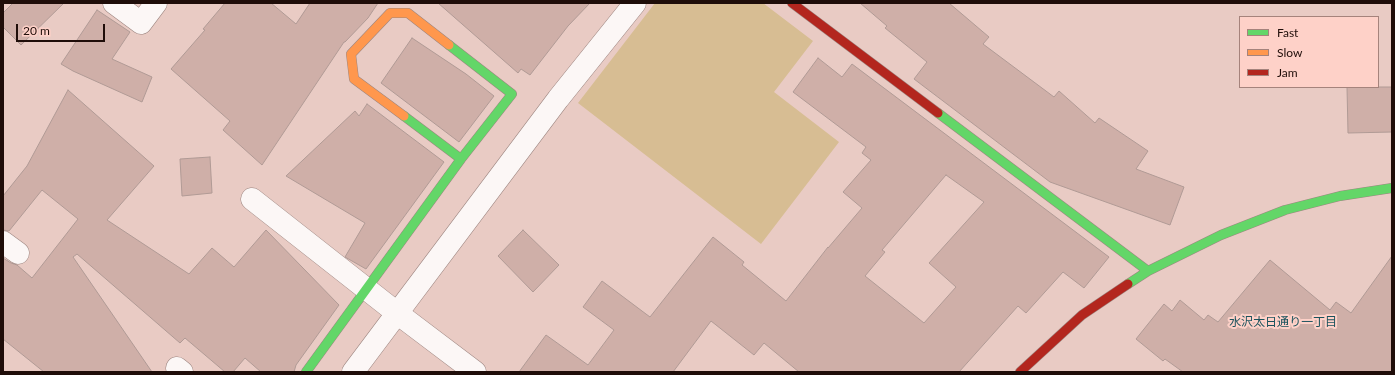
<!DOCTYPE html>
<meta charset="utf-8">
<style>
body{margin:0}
#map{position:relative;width:1395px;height:375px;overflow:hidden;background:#e9cbc4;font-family:Lato,sans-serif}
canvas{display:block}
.frame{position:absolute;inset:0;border:4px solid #1f0d09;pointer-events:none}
.legend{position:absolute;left:1239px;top:16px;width:140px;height:72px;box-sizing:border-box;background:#fed1c8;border:1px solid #a5837c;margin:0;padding:5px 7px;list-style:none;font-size:12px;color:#1f0d09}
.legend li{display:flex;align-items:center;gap:8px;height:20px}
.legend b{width:20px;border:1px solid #a5837c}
.scale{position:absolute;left:16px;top:24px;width:89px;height:18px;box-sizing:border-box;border:2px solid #1f0d09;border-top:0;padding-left:5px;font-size:12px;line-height:14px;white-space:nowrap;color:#1f0d09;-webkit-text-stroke:3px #fed1c8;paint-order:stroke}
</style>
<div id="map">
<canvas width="1395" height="375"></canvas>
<div class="frame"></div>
<ul class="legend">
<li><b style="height:5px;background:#63d668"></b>Fast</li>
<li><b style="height:5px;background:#ff974d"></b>Slow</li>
<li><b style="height:5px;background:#b3261e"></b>Jam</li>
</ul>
<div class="scale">20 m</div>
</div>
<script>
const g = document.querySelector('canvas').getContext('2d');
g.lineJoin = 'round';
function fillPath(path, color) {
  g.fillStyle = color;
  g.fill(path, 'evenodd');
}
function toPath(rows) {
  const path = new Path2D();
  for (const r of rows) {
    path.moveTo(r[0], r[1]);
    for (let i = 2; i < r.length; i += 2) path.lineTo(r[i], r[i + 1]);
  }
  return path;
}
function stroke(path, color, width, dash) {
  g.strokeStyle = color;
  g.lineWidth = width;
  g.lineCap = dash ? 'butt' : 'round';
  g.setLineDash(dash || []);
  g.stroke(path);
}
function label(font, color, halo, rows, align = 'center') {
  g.font = font + ' Lato,"Noto Sans JP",sans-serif';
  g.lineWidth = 4;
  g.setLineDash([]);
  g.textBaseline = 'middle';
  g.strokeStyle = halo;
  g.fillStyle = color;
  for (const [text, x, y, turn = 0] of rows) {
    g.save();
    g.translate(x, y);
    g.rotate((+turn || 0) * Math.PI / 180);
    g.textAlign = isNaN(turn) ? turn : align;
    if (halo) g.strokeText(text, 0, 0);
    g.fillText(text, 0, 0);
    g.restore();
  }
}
const green = toPath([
 [655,3,763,3,813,41,774,92,839,142,761,244,578,103]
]);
const building = toPath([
 [13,3,64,3,21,45,3,27,3,13,13,3],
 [225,3,271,3,296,24,310,3,378,3,368,18,345,42,344,42,262,165,223,130,230,121,171,69,205,30,203,29,225,3],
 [438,3,590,3,568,26,530,75,521,69,518,73,438,3],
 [860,3,949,3,989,37,983,44,1054,97,1059,91,1095,123,1099,118,1148,151,1136,169,1184,187,1170,225,1050,182,914,79,927,62,885,28,887,26,860,3],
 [97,10,130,32,112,59,152,77,142,102,73,71,61,64,97,10],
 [412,38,466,74,494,96,459,142,381,83,412,38],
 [818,58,842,77,852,64,1109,257,1084,288,1063,272,1026,313,1018,306,959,372,799,372,764,343,754,355,711,321,673,372,519,372,546,335,588,365,614,330,583,307,602,281,650,317,713,237,744,262,742,265,786,301,828,247,828,248,862,208,843,192,871,160,862,153,866,147,793,92,818,58],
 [946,175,984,202,929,263,956,287,924,323,865,276,885,252,882,250,946,175],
 [1347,87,1392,87,1392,132,1348,133,1347,87],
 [68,90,154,166,107,220,189,274,212,248,234,267,266,230,339,305,296,365,294,372,261,372,245,358,233,372,225,372,185,338,180,343,77,254,73,257,152,372,44,372,3,339,3,258,11,263,17,265,32,278,78,219,42,190,9,231,3,230,3,196,27,166,68,90],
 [367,104,444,162,366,269,345,257,365,223,286,176,355,111,359,116,367,104],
 [210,157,212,193,182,196,180,159,210,157],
 [523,230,559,265,533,292,498,256,523,230],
 [1392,256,1392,372,1183,372,1165,359,1163,361,1136,339,1164,304,1172,311,1180,300,1204,320,1208,315,1218,322,1270,260,1330,310,1336,302,1351,313,1392,256]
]);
const street = toPath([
 [114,3,141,23,156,3],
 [252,199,397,313,475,372],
 [3,242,18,253],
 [177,368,182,372],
 [353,372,558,99,635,3]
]);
const fast = toPath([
 [938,113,1148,271],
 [404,116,461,159],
 [1128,284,1148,271,1221,235,1285,210,1340,196,1392,188],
 [306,372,461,159,512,94,449,45]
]);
const slow = toPath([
 [404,116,354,79,351,54,390,13,408,13,449,45]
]);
const jam = toPath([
 [792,3,938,113],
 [1020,372,1082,315,1128,284]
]);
const neighbourhoodNames = [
 ["水沢太日通り一丁目",1283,322]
];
fillPath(green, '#d7bd93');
fillPath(building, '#cfafa8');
stroke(building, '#b09a95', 1);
stroke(street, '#9d8681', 23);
stroke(fast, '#9d8681', 10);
stroke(slow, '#9d8681', 10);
stroke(jam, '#9d8681', 10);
stroke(street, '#fcf7f6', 22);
stroke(fast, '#63d668', 9);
stroke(slow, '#ff974d', 9);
stroke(jam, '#b3261e', 9);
label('12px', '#19525c', '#fed1c8', neighbourhoodNames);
</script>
